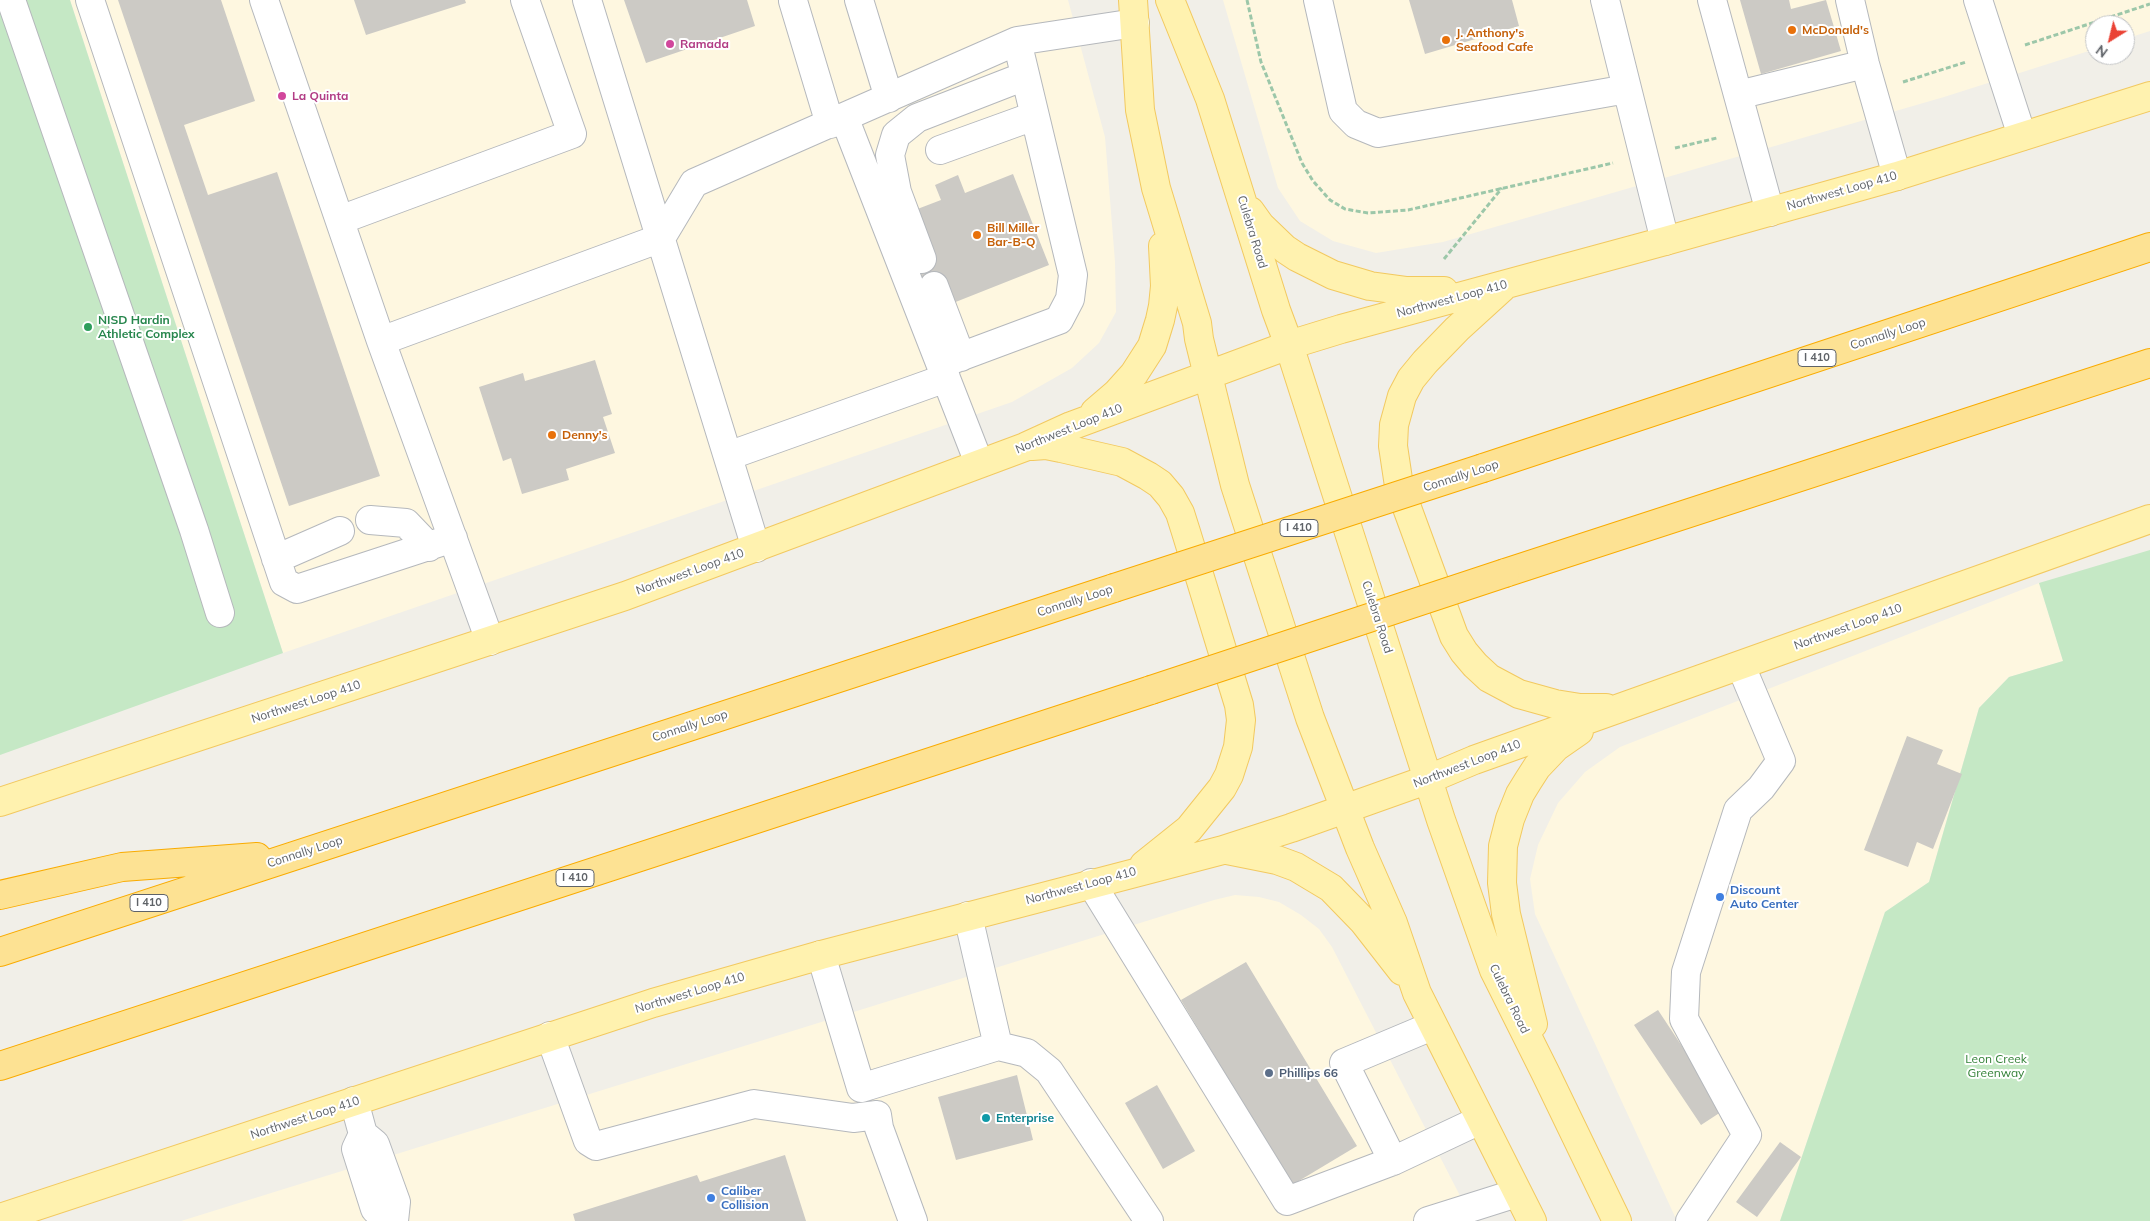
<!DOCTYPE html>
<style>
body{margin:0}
#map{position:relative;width:2150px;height:1221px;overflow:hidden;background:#f1efe8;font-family:Mulish,sans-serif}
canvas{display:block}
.north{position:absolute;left:2085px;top:15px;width:50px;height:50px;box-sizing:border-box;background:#fff;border:1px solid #bfc1c3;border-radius:50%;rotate:216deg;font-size:14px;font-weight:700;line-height:20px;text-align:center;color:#5f6368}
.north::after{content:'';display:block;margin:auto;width:18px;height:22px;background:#ea4335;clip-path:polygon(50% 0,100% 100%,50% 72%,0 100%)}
</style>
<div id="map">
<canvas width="2150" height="1221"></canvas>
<div class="north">N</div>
</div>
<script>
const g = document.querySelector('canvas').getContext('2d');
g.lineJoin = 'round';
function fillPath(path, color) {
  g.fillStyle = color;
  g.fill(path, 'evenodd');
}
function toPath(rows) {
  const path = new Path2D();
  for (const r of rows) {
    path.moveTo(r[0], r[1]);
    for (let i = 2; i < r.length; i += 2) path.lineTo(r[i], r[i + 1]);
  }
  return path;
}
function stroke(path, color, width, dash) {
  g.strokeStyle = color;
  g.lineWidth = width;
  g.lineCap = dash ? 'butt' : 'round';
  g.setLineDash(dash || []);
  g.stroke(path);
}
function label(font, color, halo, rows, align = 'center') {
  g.font = font + ' Mulish,sans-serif';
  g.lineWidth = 4;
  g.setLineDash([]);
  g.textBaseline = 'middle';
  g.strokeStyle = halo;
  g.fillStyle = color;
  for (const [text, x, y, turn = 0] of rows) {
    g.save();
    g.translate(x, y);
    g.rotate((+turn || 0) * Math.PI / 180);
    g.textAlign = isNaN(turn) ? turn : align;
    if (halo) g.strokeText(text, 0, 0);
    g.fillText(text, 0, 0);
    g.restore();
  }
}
const commercial = toPath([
 [70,0,1068,0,1105,137,1115,262,1116,312,1099,343,1072,368,1012,402,283,653],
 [1223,0,2150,0,2150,31,2125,39,2125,25,2095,25,2095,49,1944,97,1443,242,1376,253,1333,241,1300,221,1278,188],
 [2039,583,2063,661,2009,677,1979,708,1929,882,1885,912,1780,1221,1677,1221,1535,914,1530,879,1538,845,1558,803,1585,772,1620,747],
 [1235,895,1259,897,1279,902,1301,915,1319,929,1332,947,1473,1221,181,1221,1214,900]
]);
const green = toPath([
 [0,0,70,0,283,653,0,755],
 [2150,550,2150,1221,1780,1221,1885,912,1929,882,1979,708,2009,677,2063,661,2039,583]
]);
const building = toPath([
 [118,0,221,0,255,101,184,125,208,195,277,172,380,476,289,506],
 [354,0,465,0,466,3,366,35],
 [624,0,747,0,755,26,646,63],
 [1409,0,1512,0,1519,26,1425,54],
 [1740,0,1789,0,1791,9,1826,0,1841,51,1761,74],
 [1013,174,1049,265,948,305,927,289,916,261,907,213,941,200,935,185,958,175,965,193],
 [595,360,612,414,603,417,615,453,566,469,569,480,522,494,511,458,503,461,479,387,523,373,525,381],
 [1907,736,1943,750,1937,764,1962,774,1933,849,1917,842,1908,867,1864,850],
 [1246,962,1357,1146,1292,1185,1181,1000],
 [1658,1010,1724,1110,1701,1125,1634,1025],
 [1017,1075,1033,1140,956,1160,938,1097],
 [1157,1085,1195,1151,1163,1169,1125,1103],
 [1780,1142,1801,1157,1757,1217,1736,1202],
 [785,1155,806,1221,575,1221,573,1214,697,1175,700,1182]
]);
const path = toPath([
 [1247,0,1261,62,1302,163,1313,181,1330,200,1345,209,1368,213,1408,210,1613,163],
 [2025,45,2150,4],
 [1903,82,1966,62],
 [1675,148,1717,138],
 [1444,259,1502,188]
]);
const minor = toPath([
 [11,0,194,530,220,613],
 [90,0,284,582,297,589,453,538],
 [264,0,381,341],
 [587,0,756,548],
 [859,0,889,98],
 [1318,0,1343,111,1356,124,1378,133,1627,89],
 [1605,0,1665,241],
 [1712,0,1770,212],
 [1850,0,1865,64,1897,176],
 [1978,0,2022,136],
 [793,1,830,124],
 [1738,95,1865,64],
 [940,150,1034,116],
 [340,220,572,134,525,0],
 [922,259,897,192,890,155,896,135,917,118,1025,76],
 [934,286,961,357],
 [941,364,1059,320,1070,299,1073,275,1017,41],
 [728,456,946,378],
 [979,463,844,117,1017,41,1135,23],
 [370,520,406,523,429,547],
 [276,559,340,531],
 [490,641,381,341,661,238,694,183,844,117],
 [1091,883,1287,1201,1393,1161,1480,1120],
 [821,955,861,1088,998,1046,968,916],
 [550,1036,588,1141,596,1146,754,1104,853,1118,877,1115,879,1128,913,1221],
 [998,1046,1027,1053,1049,1071,1149,1221],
 [354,1101,363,1134,375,1144,396,1202,394,1221],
 [363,1134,356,1149,375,1209,387,1221],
 [1393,1161,1344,1063,1432,1026],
 [1428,1221,1517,1193],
 [1690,1221,1747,1135,1684,1019,1686,972,1738,810,1761,788,1781,761,1741,666]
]);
const major = toPath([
 [1133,0,1140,110,1156,188,1197,323,1199,339,1235,485,1310,718,1360,848,1393,923,1417,993,1532,1221],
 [1170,0,1210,99,1276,310,1289,345,1441,820,1494,970,1545,1072,1617,1221],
 [1250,211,1260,225,1285,249,1297,257,1333,275,1370,286,1407,291,1444,291],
 [1502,288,1457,329,1425,362,1411,379,1402,396,1394,425,1393,446,1399,486,1454,636,1464,652,1475,665,1489,678,1519,694,1555,704,1580,708,1606,708],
 [1095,412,1116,394,1134,374,1152,346,1160,320,1163,306,1165,286,1163,246],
 [1032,446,1046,445,1061,448,1122,462,1148,476,1160,484,1171,497,1180,513,1186,532,1239,705,1241,720,1238,747,1229,775,1222,788,1189,829,1144,865],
 [0,802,625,596,1025,447,1071,426,1289,345,1341,329,1665,241,1897,176,2150,96],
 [1227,850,1277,860,1296,867,1331,888,1363,921,1402,971],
 [1533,1024,1506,914,1502,883,1503,846,1510,819,1520,794,1528,781,1537,767,1556,747,1579,731],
 [0,1218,653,1003,821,955,1223,850,1291,828,1429,779,1474,760,2150,519]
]);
const highway = toPath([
 [1483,468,2150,247],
 [1505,573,2150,363],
 [0,895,122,867,257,857],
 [0,952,1114,588],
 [0,1066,1151,690]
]);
const highwayBridge = toPath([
 [1114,588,1483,468],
 [1151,690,1505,573]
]);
const markers = [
 [1792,30,5,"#e8710a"],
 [1446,40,5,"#e8710a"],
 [670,44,5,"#d1479c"],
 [282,96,5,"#d1479c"],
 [977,235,5,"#e8710a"],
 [88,327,5,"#2e9e5b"],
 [552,435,5,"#e8710a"],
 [1720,897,5,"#3f7fe0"],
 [1269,1073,5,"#5c6f8a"],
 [986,1118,5,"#0f9aa8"],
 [711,1198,5,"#3f7fe0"]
];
const shields = [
 [1817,358,38],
 [1299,528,38],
 [575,878,38],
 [149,903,38]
];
const shieldNames = [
 ["I 410",1817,358],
 ["I 410",1299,528],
 ["I 410",575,878],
 ["I 410",149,903]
];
const foodNames = [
 ["McDonald's",1802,30],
 ["J. Anthony's",1456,33],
 ["Seafood Cafe",1456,47],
 ["Bill Miller",987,228],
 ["Bar-B-Q",987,242],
 ["Denny's",562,435]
];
const hotelNames = [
 ["Ramada",680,44],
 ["La Quinta",292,96]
];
const streetNames = [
 ["Northwest Loop 410",1842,191,-16],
 ["Culebra Road",1252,232,73],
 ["Northwest Loop 410",1452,299,-15],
 ["Connally Loop",1888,334,-18],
 ["Northwest Loop 410",1069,429,-22],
 ["Connally Loop",1461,476,-18],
 ["Northwest Loop 410",690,572,-20],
 ["Connally Loop",1075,601,-18],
 ["Culebra Road",1377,617,72],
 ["Northwest Loop 410",1848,627,-20],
 ["Northwest Loop 410",306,702,-18],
 ["Connally Loop",690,726,-18],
 ["Northwest Loop 410",1467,764,-21],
 ["Connally Loop",305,852,-18],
 ["Northwest Loop 410",1081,886,-15],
 ["Northwest Loop 410",690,993,-17],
 ["Culebra Road",1509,999,64],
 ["Northwest Loop 410",305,1118,-18]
];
const leisureNames = [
 ["NISD Hardin",98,320],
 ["Athletic Complex",98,334]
];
const shopNames = [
 ["Discount",1730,890],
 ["Auto Center",1730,904],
 ["Caliber",721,1191],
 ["Collision",721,1205]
];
const parkNames = [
 ["Leon Creek",1996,1059],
 ["Greenway",1996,1073]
];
const serviceNames = [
 ["Phillips 66",1279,1073]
];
const cultureNames = [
 ["Enterprise",996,1118]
];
fillPath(commercial, '#fef7e0');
fillPath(green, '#c5e8c5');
fillPath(building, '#cccac5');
stroke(minor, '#b5b8bc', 30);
stroke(major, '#f2c960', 30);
stroke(highway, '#f9ab00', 30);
stroke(path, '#9cc7a9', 3, [5, 2.5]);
stroke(minor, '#fff', 28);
stroke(major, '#fff2af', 28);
stroke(highway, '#fde293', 28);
stroke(highwayBridge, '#f9ab00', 30, []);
stroke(highwayBridge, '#fde293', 28);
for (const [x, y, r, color] of markers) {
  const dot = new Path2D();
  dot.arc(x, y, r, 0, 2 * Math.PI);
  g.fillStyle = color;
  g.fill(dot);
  stroke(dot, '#fff', 2);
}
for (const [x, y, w] of shields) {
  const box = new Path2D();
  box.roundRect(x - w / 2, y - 8.5, w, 17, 4);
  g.fillStyle = '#fff';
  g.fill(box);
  stroke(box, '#5f6368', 1);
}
label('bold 11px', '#5f6368', null, shieldNames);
label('bold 12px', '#c56008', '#fff', foodNames, 'left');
label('bold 12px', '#b23c85', '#fff', hotelNames, 'left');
label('12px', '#5f6368', '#fff', streetNames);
label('bold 12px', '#27864d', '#fff', leisureNames, 'left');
label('bold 12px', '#366cbe', '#fff', shopNames, 'left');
label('12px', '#348238', '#fff', parkNames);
label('bold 12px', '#4e5e75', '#fff', serviceNames, 'left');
label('bold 12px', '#0d838f', '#fff', cultureNames, 'left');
</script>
